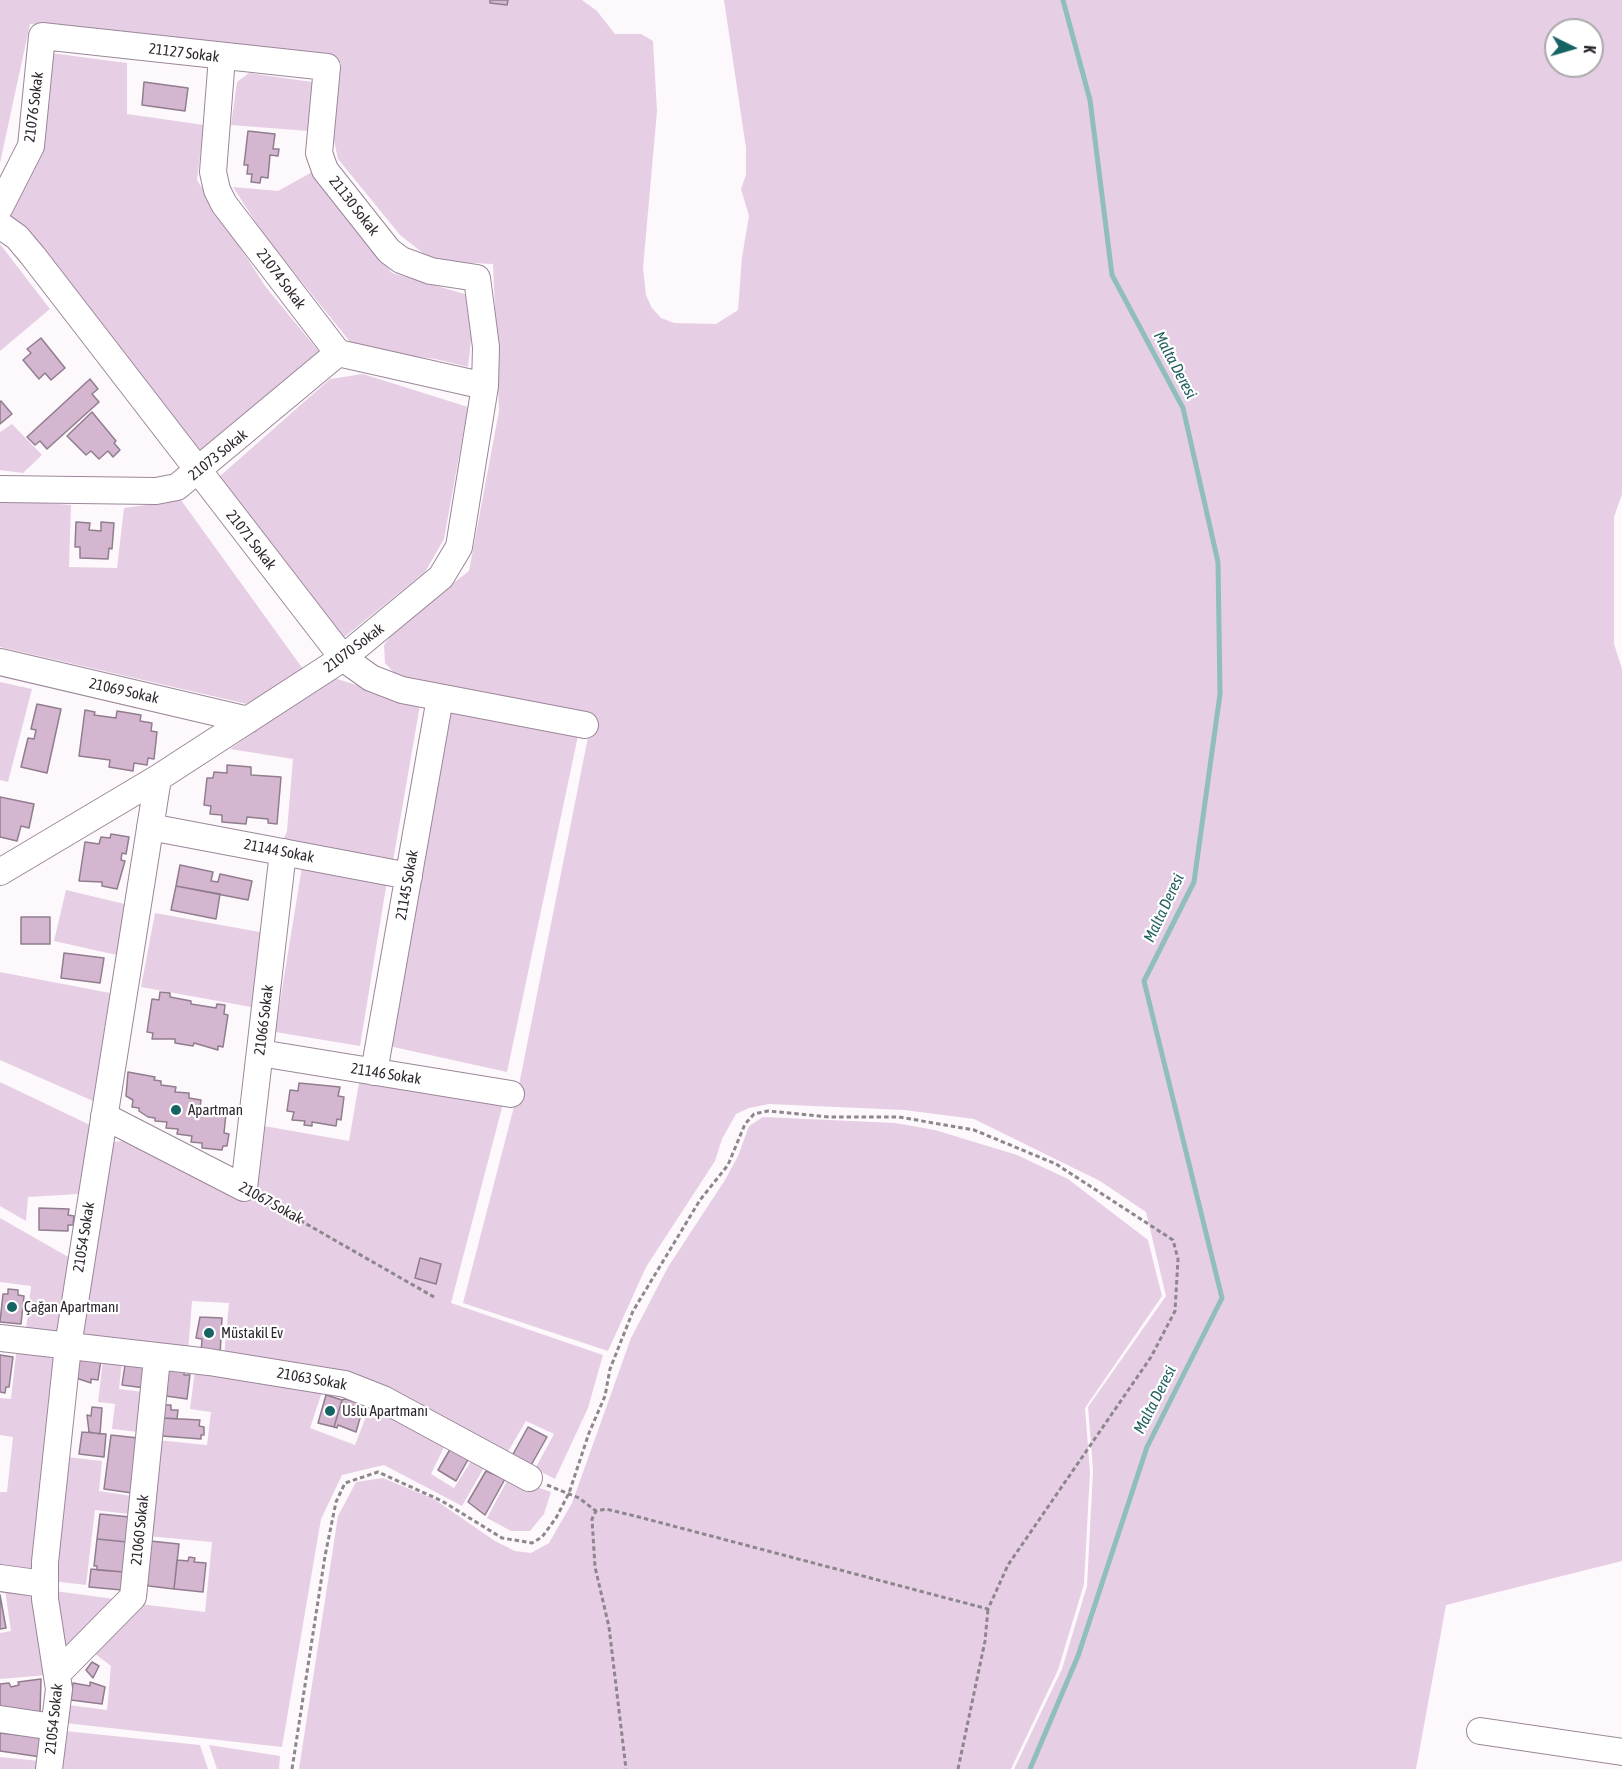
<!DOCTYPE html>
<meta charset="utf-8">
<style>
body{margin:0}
#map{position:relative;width:1622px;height:1769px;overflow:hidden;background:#fdf8fc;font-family:"Asap Condensed",sans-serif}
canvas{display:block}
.north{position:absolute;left:1544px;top:18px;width:60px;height:60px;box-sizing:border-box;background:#fff;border:2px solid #aca9ac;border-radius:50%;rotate:95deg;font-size:16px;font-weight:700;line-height:24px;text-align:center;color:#2f272f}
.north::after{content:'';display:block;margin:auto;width:21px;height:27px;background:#156463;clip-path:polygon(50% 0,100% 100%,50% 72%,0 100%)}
</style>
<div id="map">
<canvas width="1622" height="1769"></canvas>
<div class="north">K</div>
</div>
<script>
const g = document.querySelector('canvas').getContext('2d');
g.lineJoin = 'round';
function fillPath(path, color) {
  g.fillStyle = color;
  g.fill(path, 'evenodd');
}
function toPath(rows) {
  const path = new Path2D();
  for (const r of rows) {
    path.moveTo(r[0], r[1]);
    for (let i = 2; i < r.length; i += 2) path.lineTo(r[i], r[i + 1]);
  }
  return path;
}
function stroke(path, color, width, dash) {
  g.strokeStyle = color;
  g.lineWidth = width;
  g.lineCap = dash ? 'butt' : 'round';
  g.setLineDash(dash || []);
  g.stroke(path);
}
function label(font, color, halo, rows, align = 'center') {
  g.font = font + ' "Asap Condensed",sans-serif';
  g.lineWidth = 4.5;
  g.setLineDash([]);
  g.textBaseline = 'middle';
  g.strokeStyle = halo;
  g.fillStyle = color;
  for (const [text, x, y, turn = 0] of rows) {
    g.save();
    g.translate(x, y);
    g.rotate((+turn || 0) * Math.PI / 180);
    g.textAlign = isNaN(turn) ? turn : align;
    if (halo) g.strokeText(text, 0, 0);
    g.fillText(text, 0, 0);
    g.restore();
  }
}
const green = toPath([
 [0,0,582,0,597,11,615,34,641,34,653,41,657,111,643,268,646,295,652,308,661,318,674,323,716,324,738,310,742,257,749,216,741,189,746,175,746,148,724,0,1622,0,1622,494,1614,517,1614,644,1622,669,1622,1561,1446,1605,1416,1769,1014,1769,1062,1669,1087,1586,1093,1470,1088,1407,1166,1296,1146,1212,1100,1181,974,1119,904,1110,769,1104,749,1108,736,1114,722,1139,715,1161,646,1267,608,1351,463,1303,517,1095,591,722,397,676,385,663,384,645,398,626,469,571,499,411,493,264,433,261,400,235,338,159,333,136,341,63,30,24,0,163],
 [1556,30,1592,30,1592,66,1556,66],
 [51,53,127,63,127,114,204,125,197,180,265,286,321,354,198,453,28,231,9,215],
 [249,73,312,82,308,131,231,125,237,82],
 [314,171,392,273,468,295,472,332,468,367,435,359,355,348,264,235,233,187,278,191],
 [0,244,50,309,0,351],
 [363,374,468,407,444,539,425,572,342,639,219,477,330,379],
 [12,424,42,455,23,473,0,470,0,432],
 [0,499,71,505,69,567,117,568,124,508,181,500,303,669,247,704,0,647],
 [331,677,420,705,393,861,283,841,287,831,293,759,230,749],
 [0,682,32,689,8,782,0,780],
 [447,706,579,731,507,1072,389,1046],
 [302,867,387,881,360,1046,275,1032],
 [66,890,129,905,117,955,54,941],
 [155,913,265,933,251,1007,141,987],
 [0,972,110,993,93,1101,0,1060],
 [360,1077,505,1096,451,1303,603,1355,588,1408,555,1479,535,1469,554,1434,526,1421,506,1455,375,1387,224,1356,229,1303,192,1301,188,1353,77,1338,112,1142,123,1141,249,1199,264,1126,349,1141],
 [0,1082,90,1125,78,1194,28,1197,26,1221,0,1206],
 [763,1117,895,1123,935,1130,1017,1155,1068,1179,1148,1240,1162,1296,1085,1408,1090,1472,1084,1584,1058,1670,1011,1769,299,1769,338,1516,356,1482,383,1478,434,1499,495,1541,515,1551,531,1553,549,1543,572,1503,631,1338,668,1267,725,1180,738,1156,749,1126],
 [0,1218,70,1258,61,1334,26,1330,31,1286,0,1282],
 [17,1345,60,1350,35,1571,0,1573,0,1492,7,1492,13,1437,0,1435,0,1398,11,1399],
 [103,1360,122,1362,119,1389,143,1392,139,1432,112,1429,115,1404,98,1402],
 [195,1370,322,1392,310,1428,355,1445,370,1406,445,1445,431,1474,454,1488,473,1458,486,1464,462,1506,384,1465,342,1475,321,1519,282,1747,65,1723,68,1705,107,1710,111,1666,94,1653,140,1604,205,1612,212,1542,147,1536,157,1440,207,1445,211,1412,190,1409],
 [68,1457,102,1461,99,1491,132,1496,129,1514,95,1510,86,1585,52,1581],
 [509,1477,551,1492,544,1514,530,1531,511,1531,487,1518],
 [5,1590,32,1591,47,1675,0,1679,0,1633,11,1631],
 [55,1591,122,1600,67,1655],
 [65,1731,200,1745,208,1769,60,1769],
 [209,1745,280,1756,279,1769,217,1769],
 [0,1757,40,1761,39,1769,0,1769]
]);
const stream = toPath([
 [1030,1769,1078,1656,1147,1447,1222,1298,1144,981,1194,882,1220,694,1218,562,1183,408,1112,275,1090,100,1063,0]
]);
const building = toPath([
 [490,0,508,0,507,5,490,3,490,0],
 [144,82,188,88,185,111,142,105,144,82],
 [248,131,275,134,273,149,279,149,278,156,270,155,268,178,261,177,260,183,251,182,252,174,247,174,248,165,244,165,248,131],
 [41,338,65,368,51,380,45,373,39,379,23,360,31,353,27,349,41,338],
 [90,379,98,389,92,394,99,402,47,449,40,441,35,445,27,437,90,379],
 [1,401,12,414,0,424,0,402,1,401],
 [92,412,116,441,114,443,120,450,113,457,108,451,99,459,91,451,86,455,67,436,92,412],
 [76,522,90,523,89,530,101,531,101,522,114,523,112,549,109,548,108,559,80,558,80,547,75,547,76,522],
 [37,704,61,709,47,773,21,767,28,738,34,739,36,730,31,729,37,704],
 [85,710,95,712,94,715,116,718,117,711,141,715,140,721,152,723,151,731,157,732,154,759,148,758,147,765,134,763,133,771,109,767,110,760,79,756,85,710],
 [227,765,251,767,251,775,281,777,277,824,268,823,268,819,247,817,246,824,222,822,222,815,210,814,211,806,204,805,207,778,213,778,214,772,227,773,227,765],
 [0,797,34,804,29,828,21,826,17,841,0,837,0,797],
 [111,834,129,837,126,854,122,853,121,860,125,861,117,889,102,886,102,882,79,881,85,842,99,844,101,837,110,838,111,834],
 [180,865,213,872,211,881,218,882,220,874,252,881,248,900,176,886,180,865],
 [176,886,220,894,216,919,171,910,176,886],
 [21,917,50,917,50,944,21,944,21,917],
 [64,953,104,958,100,983,61,978,64,953],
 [160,992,170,993,170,997,191,1001,191,1004,216,1008,217,1004,225,1005,224,1014,228,1015,223,1047,218,1046,218,1050,194,1043,193,1046,175,1043,175,1039,152,1039,153,1033,147,1032,152,999,159,1000,160,992],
 [128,1072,155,1077,154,1080,161,1081,161,1085,176,1087,175,1092,189,1093,189,1098,201,1100,200,1107,213,1108,212,1113,226,1114,224,1133,229,1134,227,1146,223,1146,222,1150,202,1148,202,1143,191,1142,192,1136,177,1134,178,1129,166,1128,167,1122,155,1121,155,1118,148,1117,139,1111,139,1108,132,1107,133,1100,126,1096,128,1072],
 [299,1083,340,1087,338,1096,344,1097,341,1120,337,1119,336,1126,312,1122,312,1126,304,1125,305,1121,292,1120,294,1112,287,1111,290,1090,298,1091,299,1083],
 [39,1208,69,1209,68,1215,74,1216,73,1225,68,1225,68,1231,39,1230,39,1208],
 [420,1258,441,1264,436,1284,415,1278,420,1258],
 [8,1289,18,1290,18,1295,24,1296,21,1324,0,1322,3,1294,8,1294,8,1289],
 [200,1317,222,1318,220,1355,201,1353,202,1339,196,1338,200,1317],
 [0,1355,13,1357,9,1387,6,1387,5,1393,0,1392,0,1355],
 [78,1357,101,1360,98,1380,91,1379,91,1383,76,1378,78,1357],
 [125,1365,147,1368,145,1388,122,1385,125,1365],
 [171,1369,184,1371,184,1375,190,1375,187,1399,166,1396,168,1372,171,1369],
 [326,1395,342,1400,334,1427,318,1423,326,1395],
 [345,1399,364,1404,356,1432,338,1425,337,1428,334,1427,342,1400,345,1399],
 [165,1405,171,1405,171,1410,178,1410,177,1419,163,1418,165,1405],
 [92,1407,102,1408,100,1434,89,1432,87,1415,91,1416,92,1407],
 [163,1418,200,1420,199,1426,204,1427,204,1435,201,1435,201,1439,162,1436,163,1418],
 [528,1427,547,1437,530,1467,512,1456,528,1427],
 [82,1432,106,1434,104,1457,79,1454,82,1432],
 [111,1435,138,1438,132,1493,104,1489,111,1435],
 [452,1446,470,1456,456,1481,438,1470,452,1446],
 [486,1471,505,1479,485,1515,468,1502,486,1471],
 [100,1514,130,1517,127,1542,97,1539,100,1514],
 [97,1539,127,1542,124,1572,97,1570,97,1566,94,1566,97,1539],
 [150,1541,179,1544,174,1589,149,1586,145,1582,150,1541],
 [189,1557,195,1558,194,1562,206,1563,203,1592,174,1589,177,1560,188,1561,189,1557],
 [91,1569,124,1572,122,1590,89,1587,91,1569],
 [0,1595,6,1628,0,1629,0,1595],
 [92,1662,99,1666,93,1678,86,1670,92,1662],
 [41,1679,40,1714,0,1709,0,1684,9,1683,11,1687,19,1685,18,1682,41,1679],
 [90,1682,105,1687,102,1704,71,1700,73,1683,90,1686,90,1682],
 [0,1733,38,1737,42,1742,41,1757,0,1751,0,1733]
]);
const path = toPath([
 [261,1198,434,1297],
 [547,1485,579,1498,596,1511],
 [292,1769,325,1556,336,1502,345,1483,378,1472,442,1501,502,1538,532,1543,542,1537,556,1518,569,1493,589,1433,605,1396,610,1369,633,1311,700,1200,728,1165,745,1124,754,1114,768,1111,829,1117,899,1117,974,1130,1056,1164,1173,1240,1178,1259,1175,1311,1151,1357,1008,1565,988,1609,639,1517,606,1509,596,1511,592,1519,595,1567,609,1627,626,1769],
 [958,1769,985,1641,988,1609]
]);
const minor = toPath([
 [222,57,213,172,217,190,224,204,338,353,485,386],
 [0,207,31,146,42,36,327,67,319,153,325,170,389,251,401,260,431,271,477,278,486,347,485,386,459,547,441,577,343,658,158,778,0,872],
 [0,225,17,237,33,256,343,658,371,678,402,690,585,725],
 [0,489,156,491,177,487,338,353],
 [0,662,248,720],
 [150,827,409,876],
 [260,1053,511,1094],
 [374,1072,440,698],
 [104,1116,244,1188,283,852],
 [0,1338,209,1362,345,1384,383,1399,529,1478],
 [0,1578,44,1584],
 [58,1673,133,1597,157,1358],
 [0,1719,54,1727],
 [1480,1731,1622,1752],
 [49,1769,59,1689,45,1599,45,1562,68,1346,158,778]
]);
const markers = [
 [176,1110,6,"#156463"],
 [12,1307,6,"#156463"],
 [209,1333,6,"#156463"],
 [330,1411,6,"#156463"]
];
const streetNames = [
 ["21127 Sokak",184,53,7],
 ["21076 Sokak",34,107,-83],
 ["21130 Sokak",354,206,52],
 ["21074 Sokak",281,279,53],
 ["21073 Sokak",218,455,-39],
 ["21071 Sokak",251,540,52],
 ["21070 Sokak",354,648,-37],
 ["21069 Sokak",124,691,13],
 ["21144 Sokak",279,851,11],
 ["21145 Sokak",407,885,-80],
 ["21066 Sokak",264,1020,-83],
 ["21146 Sokak",386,1074,9],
 ["21067 Sokak",271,1203,29],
 ["21054 Sokak",84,1237,-81],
 ["21063 Sokak",312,1379,10],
 ["21060 Sokak",140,1530,-84],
 ["21054 Sokak",54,1719,-84]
];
const poiNames = [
 ["Apartman",188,1110],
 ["Çağan Apartmanı",24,1307],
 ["Müstakil Ev",221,1333],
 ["Uslu Apartmanı",342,1411]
];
const waterNames = [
 ["Malta Deresi",1175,365,62],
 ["Malta Deresi",1164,908,-65],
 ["Malta Deresi",1155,1400,-63]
];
fillPath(green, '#e6cfe4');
stroke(stream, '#8fbebc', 5);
fillPath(building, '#d4b6d1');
stroke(building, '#907d8e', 1.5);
stroke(minor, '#9b8799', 28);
stroke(path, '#8d868c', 3, [4.5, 3]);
stroke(minor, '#fff', 26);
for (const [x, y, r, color] of markers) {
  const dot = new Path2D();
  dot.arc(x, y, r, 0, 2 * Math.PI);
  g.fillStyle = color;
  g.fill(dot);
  stroke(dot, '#fff', 2);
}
label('15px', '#2f272f', '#fff', streetNames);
label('15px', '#2f272f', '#fff', poiNames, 'left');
label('italic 16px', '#226160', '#fff', waterNames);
</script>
